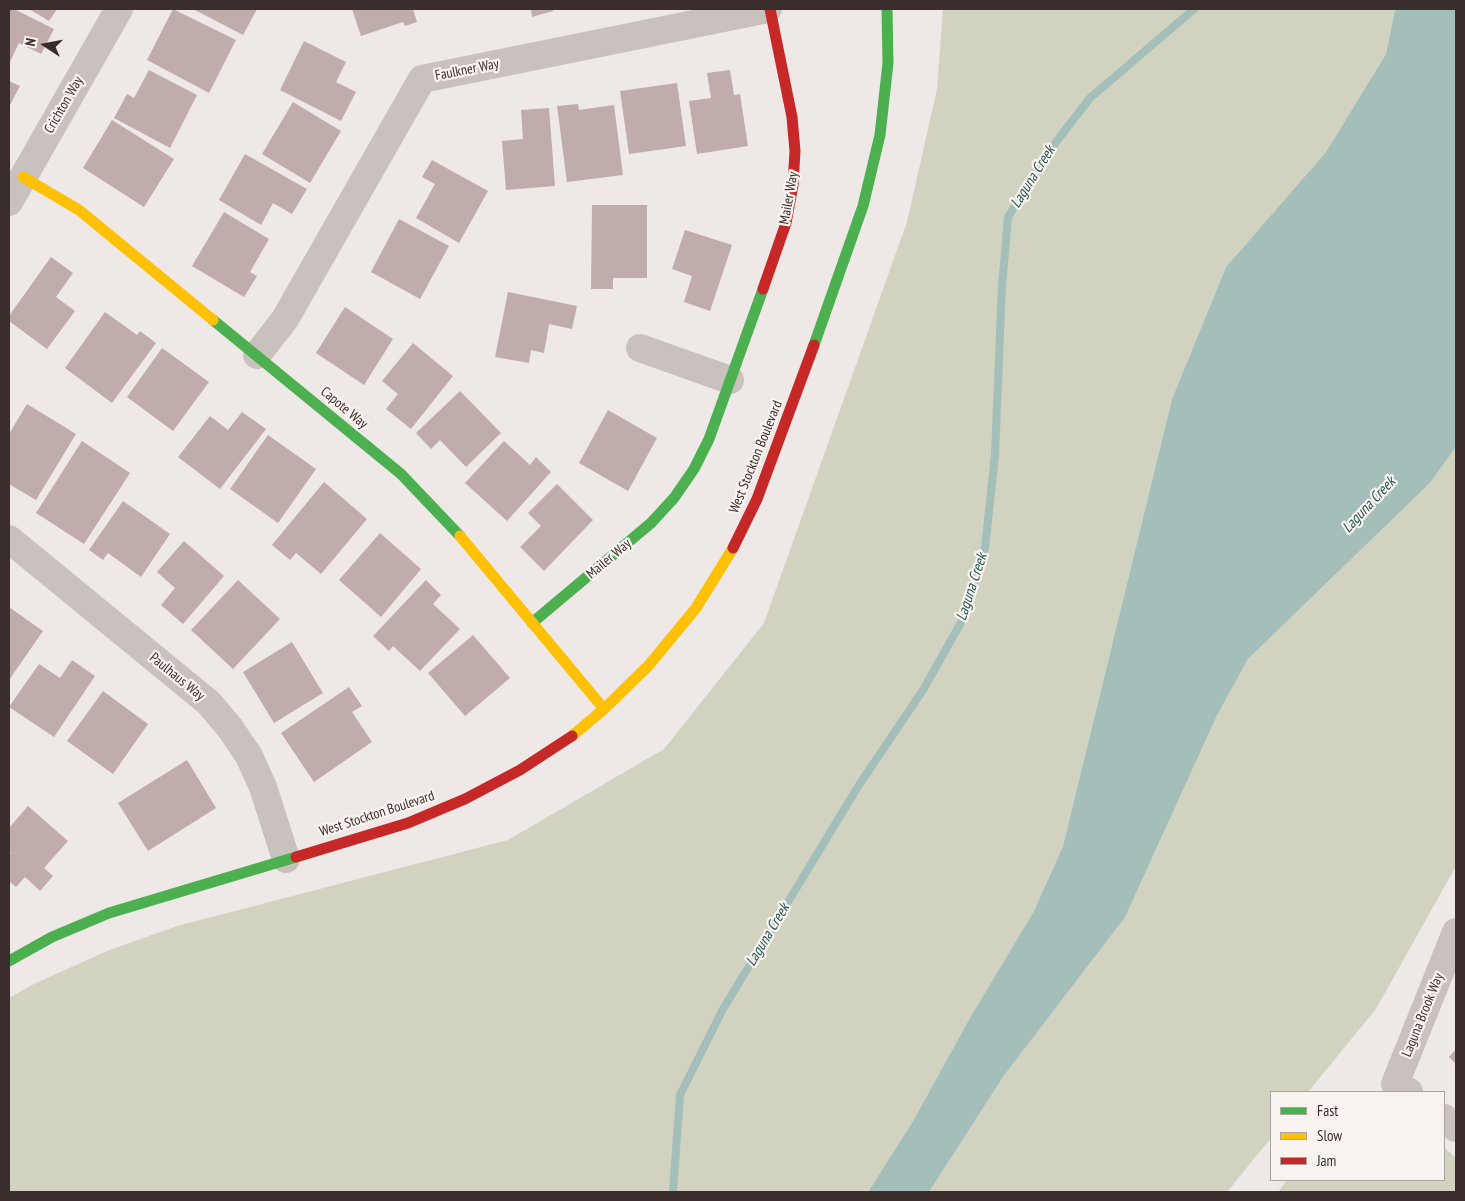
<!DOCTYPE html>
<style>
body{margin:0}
#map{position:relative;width:1465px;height:1201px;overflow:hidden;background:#eee9e6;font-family:"PT Sans Narrow",sans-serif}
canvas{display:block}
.frame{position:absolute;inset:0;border:10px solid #392e2c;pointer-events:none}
.legend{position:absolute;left:1270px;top:1091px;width:175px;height:90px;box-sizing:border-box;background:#f9f3ef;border:1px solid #aca4a1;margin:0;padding:6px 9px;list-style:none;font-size:15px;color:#392e2c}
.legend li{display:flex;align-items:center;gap:10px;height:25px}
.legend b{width:25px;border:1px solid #aca4a1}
.north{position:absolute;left:20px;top:20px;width:50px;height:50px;-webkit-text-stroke:4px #f9f3ef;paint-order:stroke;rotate:281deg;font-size:14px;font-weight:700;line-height:20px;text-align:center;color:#392e2c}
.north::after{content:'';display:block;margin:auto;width:18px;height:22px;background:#392e2c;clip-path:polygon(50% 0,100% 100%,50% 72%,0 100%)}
</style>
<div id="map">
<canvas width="1465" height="1201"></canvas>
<div class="frame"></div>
<ul class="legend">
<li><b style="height:6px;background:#4caf50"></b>Fast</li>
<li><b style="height:6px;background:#ffc107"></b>Slow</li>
<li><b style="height:6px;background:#c62828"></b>Jam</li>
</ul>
<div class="north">N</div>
</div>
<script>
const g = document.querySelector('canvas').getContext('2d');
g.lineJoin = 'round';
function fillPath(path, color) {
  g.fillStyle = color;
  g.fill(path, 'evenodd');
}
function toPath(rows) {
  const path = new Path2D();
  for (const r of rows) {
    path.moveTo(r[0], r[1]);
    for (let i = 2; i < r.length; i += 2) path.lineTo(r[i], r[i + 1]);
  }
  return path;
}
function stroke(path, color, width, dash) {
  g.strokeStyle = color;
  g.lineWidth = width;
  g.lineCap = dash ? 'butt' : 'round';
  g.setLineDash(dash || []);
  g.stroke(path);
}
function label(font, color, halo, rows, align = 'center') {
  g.font = font + ' "PT Sans Narrow",sans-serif';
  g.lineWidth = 4.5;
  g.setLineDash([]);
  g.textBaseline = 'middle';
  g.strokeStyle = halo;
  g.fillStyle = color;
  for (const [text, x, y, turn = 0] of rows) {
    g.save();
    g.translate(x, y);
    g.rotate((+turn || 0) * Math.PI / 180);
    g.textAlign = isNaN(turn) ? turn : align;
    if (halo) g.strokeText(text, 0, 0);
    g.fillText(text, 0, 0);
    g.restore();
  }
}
const green = toPath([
 [943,9,1395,9,1386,54,1326,152,1226,267,1172,399,1063,846,1034,911,971,1016,913,1121,868,1192,9,1192,9,998,34,984,107,951,177,926,508,840,664,749,764,623,907,222,937,89],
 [1456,447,1456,866,1376,1009,1308,1092,1271,1092,1271,1138,1227,1192,929,1192,1005,1074,1248,659,1430,483],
 [1444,1147,1456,1158,1456,1192,1278,1192,1287,1180,1444,1180]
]);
const water = toPath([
 [1395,9,1456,9,1456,447,1430,483,1248,659,1217,715,1125,917,1005,1074,929,1192,868,1192,913,1121,971,1016,1034,911,1063,846,1172,399,1226,267,1326,152,1386,54]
]);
const stream = toPath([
 [673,1192,680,1095,723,1009,859,785,923,690,963,619,985,548,995,455,1002,286,1008,217,1049,151,1090,98,1194,9]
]);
const building = toPath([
 [9,9,14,9,54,29,41,54,19,43,9,64],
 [29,9,57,9,49,21],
 [173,9,236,40,209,93,147,60],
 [193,9,257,9,243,35],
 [352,9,413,9,417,22,405,26,403,22,361,36],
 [531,9,553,9,553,11,532,17],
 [304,41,346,62,336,82,356,92,341,121,280,90],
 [149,70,197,95,170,148,114,118,127,94,134,98],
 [730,70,734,95,740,94,748,146,697,154,689,101,711,98,707,73],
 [9,81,20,86,9,107],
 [677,83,686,146,629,154,620,91],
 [293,102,341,131,310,183,262,154],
 [578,104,579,110,614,105,623,175,567,182,557,106],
 [549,108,555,186,506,190,502,141,523,139,521,110],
 [112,120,174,159,144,207,83,168],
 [245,154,307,189,292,214,273,203,261,225,219,200],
 [432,160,488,191,459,243,416,218,435,184,422,177],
 [592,205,647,205,647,278,613,278,613,289,591,289],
 [224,212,269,239,250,272,257,276,244,297,192,266],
 [399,219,449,246,420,299,371,272],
 [685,230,732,245,710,311,684,302,692,276,672,269],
 [51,257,73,273,56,297,75,311,47,349,9,321,9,316],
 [508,292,577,306,572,329,549,324,544,353,531,350,529,363,495,357],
 [345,307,393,339,364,385,316,353],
 [105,312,137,335,140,331,156,343,112,403,65,368],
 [413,343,453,376,411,429,386,409,398,394,382,381],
 [162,348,209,382,173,431,127,397],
 [460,391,501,433,466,467,440,440,431,449,416,433],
 [27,404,76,434,36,500,9,484,9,434],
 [608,410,657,438,628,491,579,463],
 [242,412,266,429,220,489,178,457,210,416,228,430],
 [268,435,316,469,278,523,230,489],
 [82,441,130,473,84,544,36,513],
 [504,441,530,465,536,457,551,472,507,521,465,483],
 [324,482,367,519,321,574,296,553,290,560,272,545],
 [557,484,593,520,544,571,520,547,541,526,528,513],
 [123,501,170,534,141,577,108,553,103,560,89,550],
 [380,533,421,569,381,617,339,580],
 [184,541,224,576,183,624,161,605,175,588,157,572],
 [238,580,280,619,233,669,191,630],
 [426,580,441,595,433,604,460,629,420,671,393,646,389,651,373,636],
 [9,607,43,631,9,680],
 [473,635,510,678,465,716,428,673],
 [292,642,323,693,274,723,243,672],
 [72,660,95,676,54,737,9,707,39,664,60,678],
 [349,687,362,706,352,712,372,742,314,782,281,733],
 [103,691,148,724,113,774,67,741],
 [187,760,216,808,148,851,118,803],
 [28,806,68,841,44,868,53,876,40,891,25,877,16,887,9,881,9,856,11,853,9,851,9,828],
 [1456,1049,1456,1064,1449,1057]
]);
const street = toPath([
 [9,202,119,9],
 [640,348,730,380],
 [257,355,285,319,422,79,768,9],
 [9,539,209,703,230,728,249,756,263,787,286,859],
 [1409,1092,1395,1084,1456,932],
 [1444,1118,1456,1128]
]);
const fast = toPath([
 [213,320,401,474,460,536],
 [814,345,863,206,880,135,888,63,887,9],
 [532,623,651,523,674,498,694,469,709,439,763,289],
 [9,961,52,937,109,913,296,857]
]);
const slow = toPath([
 [23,177,79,210,213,320],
 [460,536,604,709],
 [572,736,604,709,649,665,696,608,733,548]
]);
const jam = toPath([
 [763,289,786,223,793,185,795,151,792,117,770,9],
 [733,548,757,499,814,345],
 [296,857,408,823,465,799,520,770,572,736]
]);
const streetNames = [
 ["Faulkner Way",467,70,-11],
 ["Crichton Way",64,105,-60],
 ["Mailer Way",789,198,-80],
 ["Capote Way",344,408,40],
 ["West Stockton Boulevard",756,457,-68],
 ["Mailer Way",609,559,-40],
 ["Paulhaus Way",177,677,39],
 ["West Stockton Boulevard",377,814,-18],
 ["Laguna Brook Way",1423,1015,-68]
];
const waterNames = [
 ["Laguna Creek",1033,177,-58],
 ["Laguna Creek",1369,505,-47],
 ["Laguna Creek",972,587,-72],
 ["Laguna Creek",768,935,-59]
];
fillPath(green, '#d2d2c1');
fillPath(water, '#a4beba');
stroke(stream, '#a4beba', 8);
fillPath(building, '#c0acaa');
stroke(street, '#c8c1be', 28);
stroke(fast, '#4caf50', 11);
stroke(slow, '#ffc107', 11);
stroke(jam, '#c62828', 11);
label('14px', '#392e2c', '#f9f3ef', streetNames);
label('italic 15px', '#265752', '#f9f3ef', waterNames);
</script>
